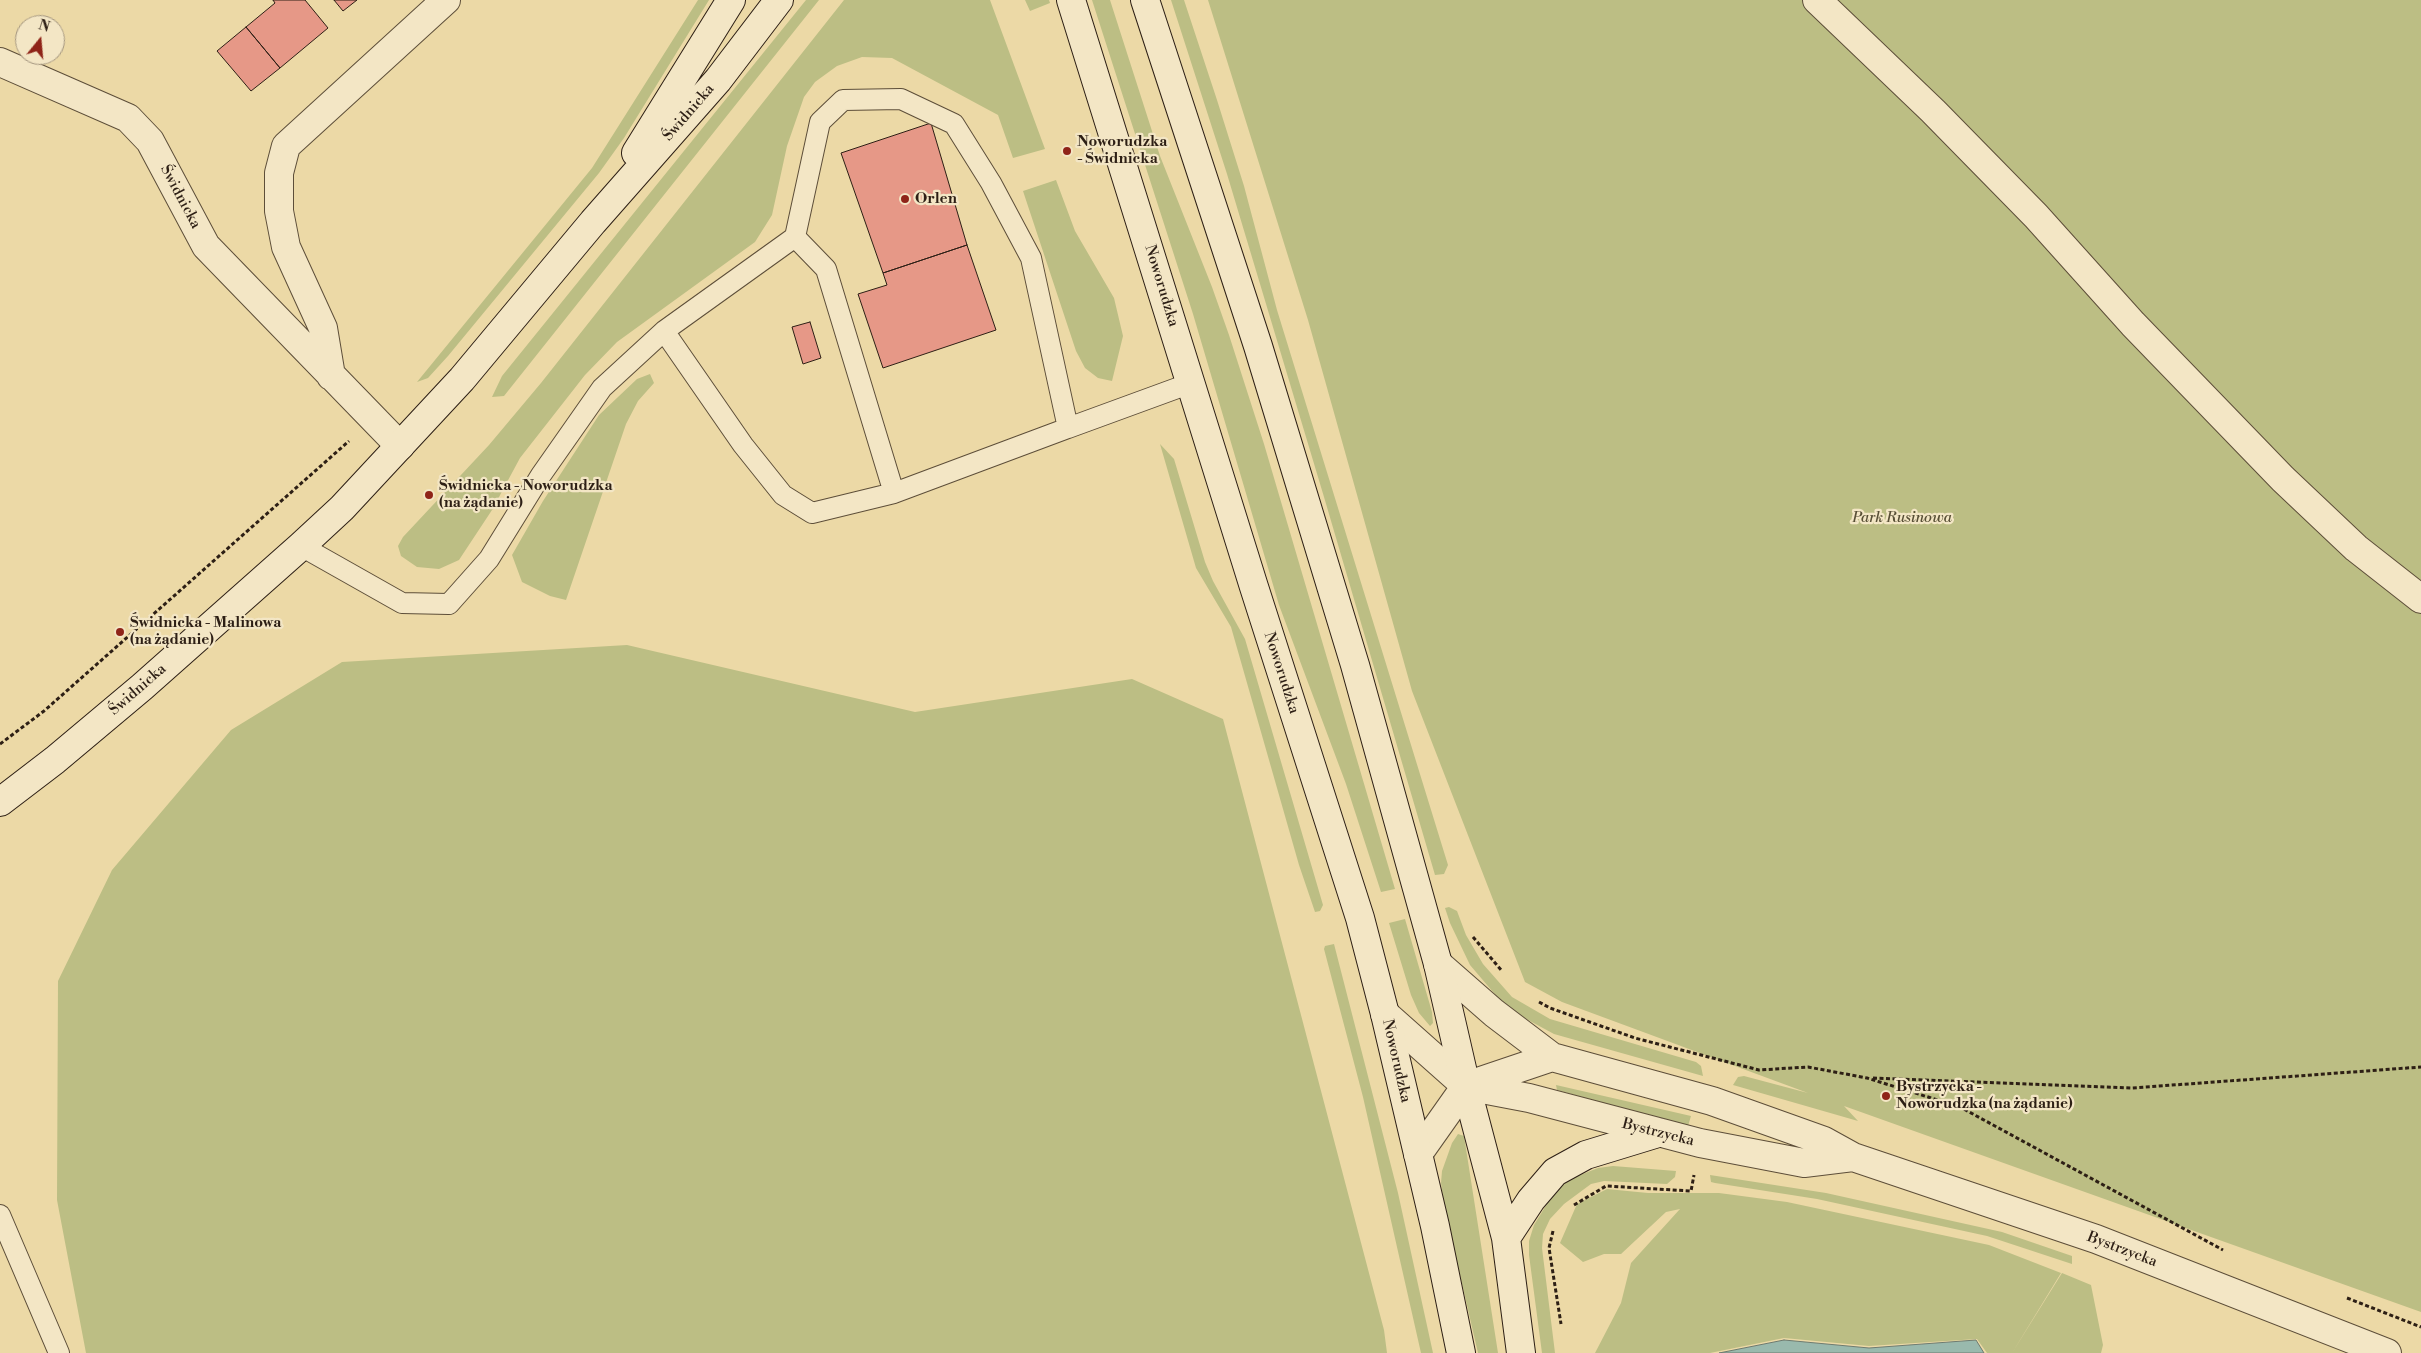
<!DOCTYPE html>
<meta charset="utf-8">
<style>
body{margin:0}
#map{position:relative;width:2421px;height:1353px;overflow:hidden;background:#ecd9a6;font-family:"Libre Bodoni",serif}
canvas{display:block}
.north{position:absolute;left:15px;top:15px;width:50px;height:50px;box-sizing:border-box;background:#f3e6c5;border:1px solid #a4967f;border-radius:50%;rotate:17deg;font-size:14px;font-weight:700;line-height:20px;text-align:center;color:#2d1f15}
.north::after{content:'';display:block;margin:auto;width:18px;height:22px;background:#8f2418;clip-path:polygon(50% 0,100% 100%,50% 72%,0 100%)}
</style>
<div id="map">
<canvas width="2421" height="1353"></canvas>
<div class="north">N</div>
</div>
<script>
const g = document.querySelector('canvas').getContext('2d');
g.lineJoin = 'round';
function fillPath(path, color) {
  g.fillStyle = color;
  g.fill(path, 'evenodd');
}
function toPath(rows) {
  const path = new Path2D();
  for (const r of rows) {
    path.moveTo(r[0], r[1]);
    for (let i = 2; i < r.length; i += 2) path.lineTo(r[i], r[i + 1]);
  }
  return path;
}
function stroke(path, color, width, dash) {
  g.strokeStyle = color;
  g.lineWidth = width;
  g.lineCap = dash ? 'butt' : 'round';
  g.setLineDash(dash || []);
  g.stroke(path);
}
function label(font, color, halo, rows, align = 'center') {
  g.font = font + ' "Libre Bodoni",serif';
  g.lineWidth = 4.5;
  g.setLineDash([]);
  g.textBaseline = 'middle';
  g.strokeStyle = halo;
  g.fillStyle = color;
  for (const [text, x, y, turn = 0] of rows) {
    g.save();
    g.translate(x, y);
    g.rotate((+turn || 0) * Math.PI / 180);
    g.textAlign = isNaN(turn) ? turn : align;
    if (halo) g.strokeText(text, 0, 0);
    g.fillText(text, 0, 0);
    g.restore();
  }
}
const green = toPath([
 [698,0,709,0,624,138,599,173,448,356,428,378,417,382,592,168],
 [806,0,819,0,504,396,492,397,502,376],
 [844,0,990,0,1045,149,1013,158,998,115,892,58,862,57,837,66,815,82,804,97,787,146,772,215,755,242,617,342,585,375,520,458,492,510,459,560,439,569,417,567,401,556,398,546,403,537,489,445,541,383],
 [1025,0,1049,0,1050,3,1030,11],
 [1092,0,1110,0,1160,156,1212,287,1229,335,1264,444,1395,889,1381,892,1346,784,1279,605,1193,314],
 [1171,0,1184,0,1217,100,1244,186,1277,310,1448,865,1444,874,1435,875,1324,497,1227,174],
 [1208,0,2421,0,2421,1312,1844,1106,1858,1121,1733,1085,1738,1077,1744,1076,1808,1093,1562,1002,1525,982,1412,691,1308,320],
 [1056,180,1075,231,1114,298,1123,336,1112,381,1098,378,1085,368,1076,351,1023,191],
 [650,374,654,383,638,401,626,424,566,600,550,596,522,582,512,555,543,501,599,415,637,379],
 [1160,444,1174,459,1205,562,1213,581,1245,639,1323,905,1320,911,1315,912,1299,865,1231,627,1196,568],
 [627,645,915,712,1132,679,1223,719,1384,1330,1387,1353,86,1353,57,1200,58,981,112,870,231,730,342,662],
 [1449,907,1457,911,1466,935,1483,964,1512,997,1550,1019,1696,1062,1701,1066,1703,1076,1554,1034,1517,1014,1499,999,1470,965,1450,923,1445,908],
 [1405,919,1432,1012,1433,1023,1430,1026,1419,1013,1411,995,1389,923],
 [1334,944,1398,1193,1433,1353,1421,1353,1363,1097,1324,949,1325,946],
 [1556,1085,1691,1116,1688,1126,1557,1090],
 [1458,1134,1464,1136,1498,1353,1478,1353,1444,1206,1441,1183,1442,1171,1452,1143],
 [1613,1166,1676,1171,1675,1177,1667,1184,1604,1181,1591,1184,1564,1204,1550,1219,1543,1234,1542,1248,1555,1353,1542,1353,1529,1255,1529,1241,1534,1225,1553,1194,1570,1179,1598,1168],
 [1710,1175,1826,1193,2002,1232,2072,1256,2072,1264,1987,1236,1817,1199,1715,1183,1711,1182],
 [1607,1189,1648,1193,1719,1193,1787,1202,1989,1245,2061,1273,2012,1353,1987,1353,1977,1339,1869,1346,1784,1338,1710,1353,1595,1353,1621,1303,1631,1263,1680,1209,1666,1212,1621,1254,1604,1254,1583,1262,1560,1243,1577,1204],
 [2062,1273,2091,1285,2103,1345,2101,1353,2012,1353]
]);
const water = toPath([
 [1784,1340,1869,1348,1976,1340,1984,1353,1719,1353,1784,1340]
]);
const building = toPath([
 [273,0,305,0,328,28,280,68,246,27,275,3,273,0],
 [334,0,357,0,343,11,334,0],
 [246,27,280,68,251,91,217,51,246,27],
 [931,123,967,245,883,273,841,153,931,123],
 [967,245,996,330,883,368,858,294,887,285,883,273,967,245],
 [810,322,821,358,803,364,792,327,810,322]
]);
const path = toPath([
 [0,744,44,711,349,441],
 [1473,937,1502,971],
 [1539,1002,1550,1008,1635,1038,1759,1070,1808,1067,1867,1078,1960,1107,2223,1250],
 [1873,1078,2132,1088,2421,1067],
 [1574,1205,1606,1186,1691,1191,1694,1175],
 [1553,1231,1549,1248,1561,1324],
 [2347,1298,2421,1327]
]);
const service = toPath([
 [795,237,826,269,894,493],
 [664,331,743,445,783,495,812,513,894,493,1068,428],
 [301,546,402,603,449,604,489,559,541,475,602,388,664,331,795,237,820,122,843,100,901,99,954,124,991,183,1031,258,1068,428,1191,383],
 [0,1215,59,1353]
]);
const pedestrian = toPath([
 [1817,0,1933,111,2036,216,2133,324,2283,479,2356,548,2421,599]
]);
const minor = toPath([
 [0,62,128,118,150,141,206,246,400,446],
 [331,376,323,328,286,247,279,211,279,173,286,146,446,0]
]);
const tertiary = toPath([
 [1438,964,1494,1013,1552,1057,1712,1101,1824,1141,1853,1157,2096,1239,2387,1353],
 [1385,1014,1466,1086,1529,1098,1700,1143,1804,1163,1853,1157],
 [1418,1154,1466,1086,1552,1057]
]);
const secondary = toPath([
 [1071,0,1254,587,1360,918,1385,1014,1435,1226,1461,1353],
 [1145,0,1258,346,1355,665,1438,964,1466,1086,1506,1238,1521,1353],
 [636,153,731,0],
 [0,802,55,760,142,687,301,546,342,508,462,379,593,222,718,80,779,0],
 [1506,1238,1531,1200,1555,1172,1586,1155,1658,1133]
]);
const markers = [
 [1067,151,5,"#8f2418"],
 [905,199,5,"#8f2418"],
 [429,495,5,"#8f2418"],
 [120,632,5,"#8f2418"],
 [1886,1096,5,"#8f2418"]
];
const streetNames = [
 ["Świdnicka",689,113,-49],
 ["Świdnicka",180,197,62],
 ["Noworudzka",1161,286,73],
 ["Noworudzka",1281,673,72],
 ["Świdnicka",138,690,-41],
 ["Noworudzka",1396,1061,77],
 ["Bystrzycka",1658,1133,14],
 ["Bystrzycka",2122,1250,21]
];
const poiNames = [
 ["Noworudzka",1077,142],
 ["- Świdnicka",1077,159],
 ["Orlen",915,199],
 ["Świdnicka - Noworudzka",439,486],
 ["(na żądanie)",439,503],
 ["Świdnicka - Malinowa",130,623],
 ["(na żądanie)",130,640],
 ["Bystrzycka -",1896,1087],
 ["Noworudzka (na żądanie)",1896,1104]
];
const parkNames = [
 ["Park Rusinowa",1902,518]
];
fillPath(green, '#bcbe84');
fillPath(water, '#99b9ad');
stroke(water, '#6e7b70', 1);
fillPath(building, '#e69887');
stroke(building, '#2d1f15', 1);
stroke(service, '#5d4e39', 22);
stroke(pedestrian, '#5d4e39', 30);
stroke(minor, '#5d4e39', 30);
stroke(tertiary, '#5d4e39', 30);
stroke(secondary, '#2d1f15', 30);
stroke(path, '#2d1f15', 3, [4, 2.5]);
stroke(service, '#f3e6c5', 20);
stroke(pedestrian, '#f3e6c5', 28);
stroke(minor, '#f3e6c5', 28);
stroke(tertiary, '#f3e6c5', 28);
stroke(secondary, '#f3e6c5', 28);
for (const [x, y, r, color] of markers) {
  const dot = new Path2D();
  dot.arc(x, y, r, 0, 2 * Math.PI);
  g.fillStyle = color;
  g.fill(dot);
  stroke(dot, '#f3e6c5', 2);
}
label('15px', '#2d1f15', '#f3e6c5', streetNames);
label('bold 15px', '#2d1f15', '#f3e6c5', poiNames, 'left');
label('italic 15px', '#584f36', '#f3e6c5', parkNames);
</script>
